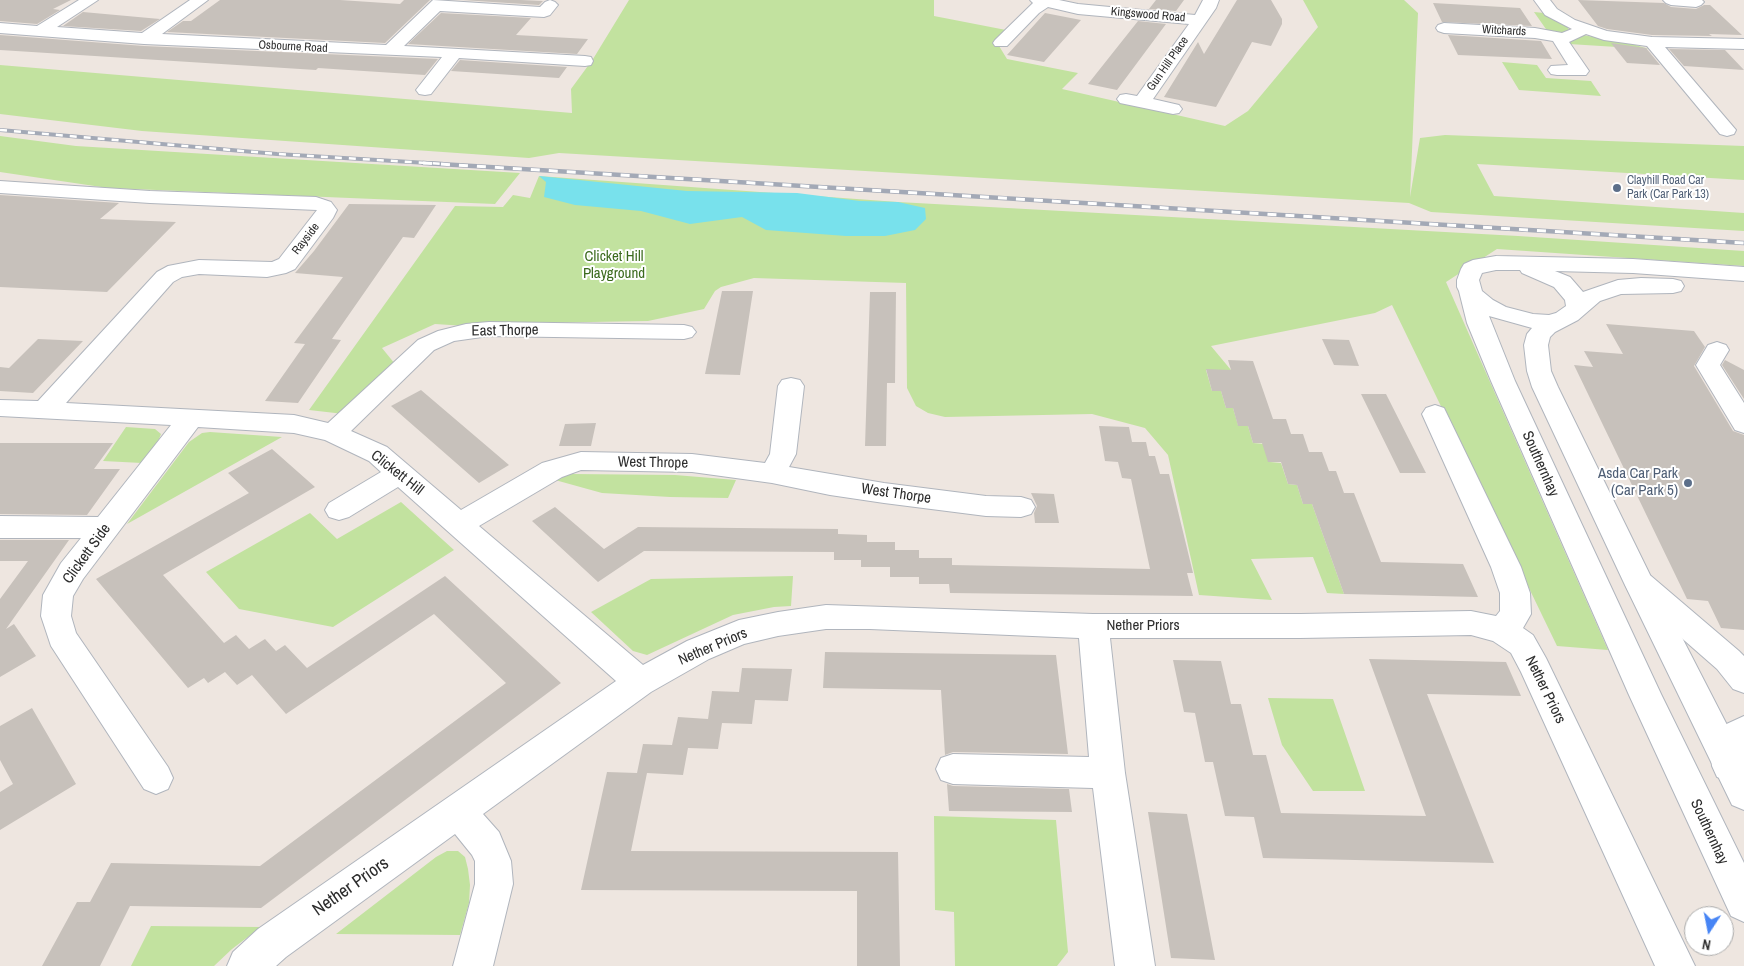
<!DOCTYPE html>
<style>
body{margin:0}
#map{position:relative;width:1744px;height:966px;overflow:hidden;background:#eee6e0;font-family:"Archivo Narrow",sans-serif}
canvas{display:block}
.north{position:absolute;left:1684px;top:906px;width:50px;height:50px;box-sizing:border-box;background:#fff;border:1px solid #ababab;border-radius:50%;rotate:191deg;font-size:14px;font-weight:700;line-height:20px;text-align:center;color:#2d2d2d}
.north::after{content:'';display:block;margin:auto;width:18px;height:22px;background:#4785f5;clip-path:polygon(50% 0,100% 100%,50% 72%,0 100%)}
</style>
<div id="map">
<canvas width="1744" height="966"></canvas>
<div class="north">N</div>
</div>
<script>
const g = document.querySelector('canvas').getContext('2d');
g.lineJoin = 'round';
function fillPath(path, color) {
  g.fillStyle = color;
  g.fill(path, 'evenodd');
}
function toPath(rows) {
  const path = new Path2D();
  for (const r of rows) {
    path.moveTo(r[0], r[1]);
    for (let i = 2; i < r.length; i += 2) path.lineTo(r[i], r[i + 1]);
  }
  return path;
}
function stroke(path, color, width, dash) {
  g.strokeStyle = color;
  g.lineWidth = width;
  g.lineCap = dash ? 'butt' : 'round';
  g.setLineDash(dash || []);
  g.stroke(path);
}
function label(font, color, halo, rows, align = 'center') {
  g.font = font + ' "Archivo Narrow",sans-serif';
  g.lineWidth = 4;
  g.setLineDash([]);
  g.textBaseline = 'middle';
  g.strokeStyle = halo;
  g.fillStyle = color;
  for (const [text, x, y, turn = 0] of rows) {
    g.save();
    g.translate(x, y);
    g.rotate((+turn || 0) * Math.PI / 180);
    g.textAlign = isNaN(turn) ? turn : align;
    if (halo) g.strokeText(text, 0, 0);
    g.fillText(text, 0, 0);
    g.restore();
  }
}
const green = toPath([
 [629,0,934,0,934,16,1006,30,996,41,1007,59,1078,73,1062,89,1225,126,1248,111,1318,27,1303,0,1404,0,1418,13,1410,197,1420,138,1445,135,1744,146,1744,180,1477,164,1494,196,1744,213,1744,231,1431,212,1409,203,559,153,529,158,142,131,0,114,0,65,572,113,571,89,593,59],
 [1534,12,1544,13,1567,26,1569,30,1564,33,1548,32],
 [1583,35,1632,44,1649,49,1569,44,1569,42],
 [1502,62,1537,65,1546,78,1591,81,1601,96,1519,90],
 [0,136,76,146,520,173,495,204,108,188,0,172],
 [539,176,898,202,1518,236,1744,251,1744,266,1497,249,1446,282,1608,650,1557,646,1392,305,1375,313,1211,346,1231,370,1206,370,1212,391,1221,391,1226,408,1233,408,1238,425,1248,426,1253,443,1265,444,1270,462,1281,463,1288,484,1297,485,1303,504,1312,504,1344,594,1327,593,1313,557,1251,559,1272,600,1199,595,1168,455,1145,428,1092,414,945,417,928,413,916,406,907,388,906,283,754,278,721,287,715,291,704,309,648,321,534,323,481,327,435,324,382,348,395,364,344,414,309,410,455,206,503,207,513,195,530,198],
 [126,427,155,429,161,434,159,439,142,463,103,461],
 [210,432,282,437,127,524,189,442,202,433],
 [572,474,675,475,736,480,728,498,670,497,602,493,555,480,566,475],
 [401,502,454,550,333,627,239,609,206,572,310,513,337,539],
 [793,576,791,606,774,607,733,615,647,655,633,651,591,612,651,579],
 [1268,698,1333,699,1365,791,1313,791,1282,745],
 [934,816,1056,820,1068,952,1057,966,955,966,954,912,935,910],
 [447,851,458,851,465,857,468,869,470,885,469,903,460,935,336,934,436,857],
 [151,926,261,927,232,949,214,966,131,966]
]);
const water = toPath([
 [539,176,687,191,797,193,860,201,898,202,925,208,926,219,915,230,885,236,846,236,766,230,742,217,690,224,641,211,575,205,544,197,546,182]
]);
const building = toPath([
 [0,0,71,0,53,9,60,10,37,24,0,21],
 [220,0,340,0,400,4,404,0,430,0,385,43,167,32,183,21,191,21],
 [462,0,521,0,543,1,539,5],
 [1156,0,1184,0,1176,11,1149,9],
 [1237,0,1271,0,1282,19,1282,24,1271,46,1252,42,1216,107,1164,97,1198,42,1204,54],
 [1578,0,1664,3,1671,7,1696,9,1704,5,1710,5,1742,35,1709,34,1712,36,1652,35,1607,29,1598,26],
 [1433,3,1520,8,1532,26,1442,22],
 [83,12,160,19,141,31,63,26],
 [441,13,531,18,516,35,588,39,577,54,408,44],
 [1045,13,1081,20,1044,62,1007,55],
 [1138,21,1166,24,1117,90,1088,84],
 [0,35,144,46,438,59,425,75,318,68,316,70,0,50],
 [1448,35,1541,41,1552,59,1458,55],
 [1611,43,1646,48,1660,65,1627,63],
 [1669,49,1725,50,1744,70,1684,66],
 [460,60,567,67,559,78,451,71],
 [0,195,119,203,100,219,176,222,107,292,0,287],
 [349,204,436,205,414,238,403,237,332,339,341,340,298,403,265,401,305,344,294,343,343,277,295,273,314,251],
 [722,291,753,291,740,375,705,374],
 [870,292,896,292,895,383,887,383,886,446,865,446],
 [1606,324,1694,331,1705,347,1694,366,1733,431,1744,435,1744,630,1721,628,1708,601,1687,599,1574,365,1593,367,1584,351,1623,354],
 [38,339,83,341,33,393,0,391,0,367,9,368],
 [1322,339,1349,340,1359,366,1334,365],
 [1228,360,1253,361,1273,419,1286,419,1291,434,1303,434,1309,452,1322,452,1329,471,1336,471,1344,493,1354,493,1381,562,1463,564,1478,597,1344,594,1312,504,1303,504,1297,485,1288,484,1281,462,1268,462,1262,443,1253,443,1248,426,1238,426,1233,408,1226,408,1221,391,1212,391,1206,369,1231,370],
 [1725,360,1744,370,1744,399,1722,365],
 [421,390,509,465,479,483,391,406],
 [1361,394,1386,394,1426,473,1400,473],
 [596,423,591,446,559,446,565,424],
 [1099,426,1129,427,1132,442,1146,442,1149,456,1155,456,1160,474,1169,474,1193,573,1187,573,1193,596,950,593,949,584,919,584,919,577,890,577,890,567,861,567,861,560,834,560,834,552,644,551,598,582,532,521,555,507,604,549,638,527,838,529,838,534,867,535,867,542,895,542,895,550,919,550,919,558,952,558,952,565,1150,569,1131,479,1122,478,1118,462,1105,461],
 [0,443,113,443,94,469,120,469,87,515,0,514],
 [272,449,315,487,163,575,224,643,236,635,249,649,265,639,276,651,285,645,307,668,445,576,561,683,261,908,130,906,100,966,42,966,77,902,90,902,111,863,260,866,506,683,434,614,286,714,252,675,237,685,225,672,208,683,204,678,188,688,96,579,249,493,228,473],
 [1031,493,1054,494,1059,523,1035,523,1034,513,1037,506],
 [0,540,69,540,6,629,14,624,36,656,0,677,0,599,28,561,0,561],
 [825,652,1056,655,1068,754,953,752,945,755,941,690,823,688],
 [1369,659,1506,662,1521,696,1427,694,1494,863,1263,858,1254,817,1225,816,1213,762,1205,762,1195,713,1184,712,1173,660,1221,661,1231,704,1241,704,1253,755,1266,755,1281,813,1426,816],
 [742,668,792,669,788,701,755,700,752,724,722,723,718,749,688,748,683,775,647,773,631,851,898,852,900,966,857,966,857,891,581,890,607,772,637,773,643,744,672,745,678,717,708,719,712,691,739,692],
 [32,708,76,784,0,830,0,792,13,784,0,760,0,726],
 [947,784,953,786,1069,789,1072,812,949,811],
 [1148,812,1187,814,1215,960,1171,958]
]);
const street = toPath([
 [79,0,98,0,57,27,142,33,190,0,208,0,162,34,386,45,433,0,540,7,545,2,550,0,555,2,558,5,550,15,544,17,440,11,404,46,585,56,591,57,593,61,591,65,585,66,459,58,431,94,425,95,419,94,416,90,442,57,144,44,0,33,0,23,37,26,79,0],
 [1030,0,1059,0,1078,4,1195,15,1203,0,1219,0,1216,8,1153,99,1179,105,1182,109,1179,113,1173,114,1120,103,1117,99,1120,95,1126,94,1137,96,1189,24,1078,14,1048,7,1039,13,1007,46,995,46,993,43,995,40,1033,3,1030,0],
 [1534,0,1550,0,1557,9,1575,20,1607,31,1652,37,1744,39,1744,49,1665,47,1736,130,1734,134,1727,136,1720,134,1647,46,1604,40,1586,34,1569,42,1589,71,1586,75,1557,75,1551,74,1548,70,1551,66,1568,65,1553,41,1535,38,1444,33,1438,31,1436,28,1438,25,1444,23,1535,28,1562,33,1572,29,1545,15,1534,0],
 [1663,0,1702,0,1704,2,1701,5,1696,7,1671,5,1666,3,1663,0],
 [0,181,150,191,316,197,331,202,337,210,333,218,295,269,286,273,267,277,199,274,182,277,173,282,66,403,294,415,328,423,418,340,438,331,466,324,489,322,684,325,692,327,696,332,692,337,684,339,489,336,454,341,434,350,351,431,387,447,461,510,542,463,581,452,692,454,765,463,770,454,778,386,782,380,791,378,800,380,804,386,796,454,789,467,884,483,986,496,1021,497,1031,500,1035,507,1031,514,1021,517,986,516,884,503,830,495,772,483,692,472,581,470,562,477,479,526,643,665,687,641,739,620,778,612,826,605,1093,614,1300,614,1471,611,1496,616,1500,611,1500,593,1491,567,1422,414,1426,408,1435,405,1444,408,1521,567,1530,593,1531,614,1523,628,1533,635,1546,658,1695,966,1655,966,1521,672,1511,653,1493,641,1471,635,1300,638,1110,638,1125,773,1155,966,1115,966,1093,788,953,784,941,780,936,769,941,758,953,754,1089,757,1079,638,870,629,826,629,778,636,744,644,709,659,651,692,483,814,499,832,511,861,513,884,493,966,453,966,475,884,475,861,472,855,455,834,286,957,276,966,227,966,233,952,258,929,616,681,398,487,349,517,339,520,329,517,325,510,329,503,381,472,369,461,325,440,294,433,198,427,83,579,73,596,71,616,76,633,168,767,173,778,168,789,156,794,144,789,51,646,41,616,43,595,61,563,81,538,0,538,0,516,98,517,171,425,0,416,0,400,38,401,157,272,168,266,199,260,272,262,279,259,317,210,150,203,0,193,0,181],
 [1717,342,1726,345,1729,350,1720,365,1744,403,1744,433,1735,430,1696,365,1708,345,1717,342],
 [1640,572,1651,576,1739,651,1744,656,1744,693,1733,689,1717,669,1629,592,1625,584,1629,576,1640,572],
 [1744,716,1744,771,1741,777,1729,781,1717,777,1712,766,1710,748,1720,727,1744,716]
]);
const secondary = toPath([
 [1496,256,1633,259,1744,267,1744,281,1633,273,1555,271,1570,277,1583,292,1618,280,1641,278,1673,279,1681,281,1684,286,1681,291,1673,293,1621,294,1600,301,1578,320,1555,332,1550,337,1548,345,1551,371,1558,387,1654,583,1744,758,1744,810,1732,805,1624,583,1532,387,1527,371,1524,345,1527,334,1532,328,1489,316,1515,381,1661,694,1744,863,1744,922,1731,916,1629,695,1491,381,1467,323,1459,291,1457,287,1457,280,1461,269,1464,264,1473,260,1496,256],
 [1496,270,1520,270,1522,273,1554,287,1565,300,1566,306,1556,313,1549,315,1533,314,1506,307,1493,300,1482,291,1479,280,1482,273,1496,270]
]);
const railFar1 = toPath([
 [0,130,277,154,444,164]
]);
const rail = toPath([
 [423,163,1744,243]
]);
const markers = [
 [1617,188,5,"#5c6f8a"],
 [1688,483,5,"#5c6f8a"]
];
const farStreetnames = [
 ["Kingswood Road",1148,15,5],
 ["Witchards",1504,31,3],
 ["Osbourne Road",293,47,3],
 ["Gun Hill Place",1168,64,-55],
 ["Rayside",306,239,-52]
];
const farServicenames = [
 ["Clayhill Road Car",1627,181],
 ["Park (Car Park 13)",1627,195]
];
const parkNames = [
 ["Clicket Hill",614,257],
 ["Playground",614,274]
];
const streetNames = [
 ["East Thorpe",505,331,-1],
 ["West Thrope",653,463,1],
 ["Southernhay",1540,464,66],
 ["Clickett Hill",397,473,38],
 ["West Thorpe",896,494,8],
 ["Clickett Side",87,554,-54],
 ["Nether Priors",1143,626],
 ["Nether Priors",713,647,-23],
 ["Nether Priors",1545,690,64],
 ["Southernhay",1709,832,65]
];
const serviceNames = [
 ["Asda Car Park",1678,474],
 ["(Car Park 5)",1678,491]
];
const nearStreetnames = [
 ["Nether Priors",351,887,-35]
];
fillPath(green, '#c2e29f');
fillPath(water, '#78e1ec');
fillPath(building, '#c7c1bb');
stroke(street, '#b0b5bd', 2);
stroke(secondary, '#b0b5bd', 2);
fillPath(street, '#fff');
fillPath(secondary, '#fff');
stroke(railFar1, '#a3a9b6', 4);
stroke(rail, '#a3a9b6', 4.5);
stroke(railFar1, '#fff', 2.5, [7]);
stroke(rail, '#fff', 3, [9]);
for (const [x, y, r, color] of markers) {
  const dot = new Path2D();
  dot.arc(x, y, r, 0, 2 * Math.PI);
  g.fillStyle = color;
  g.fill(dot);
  stroke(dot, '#fff', 2);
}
label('12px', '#2d2d2d', '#fff', farStreetnames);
label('12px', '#4e5e75', '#fff', farServicenames, 'left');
label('15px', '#3b6a1d', '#fff', parkNames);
label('15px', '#2d2d2d', '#fff', streetNames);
label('15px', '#4e5e75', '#fff', serviceNames, 'right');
label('18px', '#2d2d2d', '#fff', nearStreetnames);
</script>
